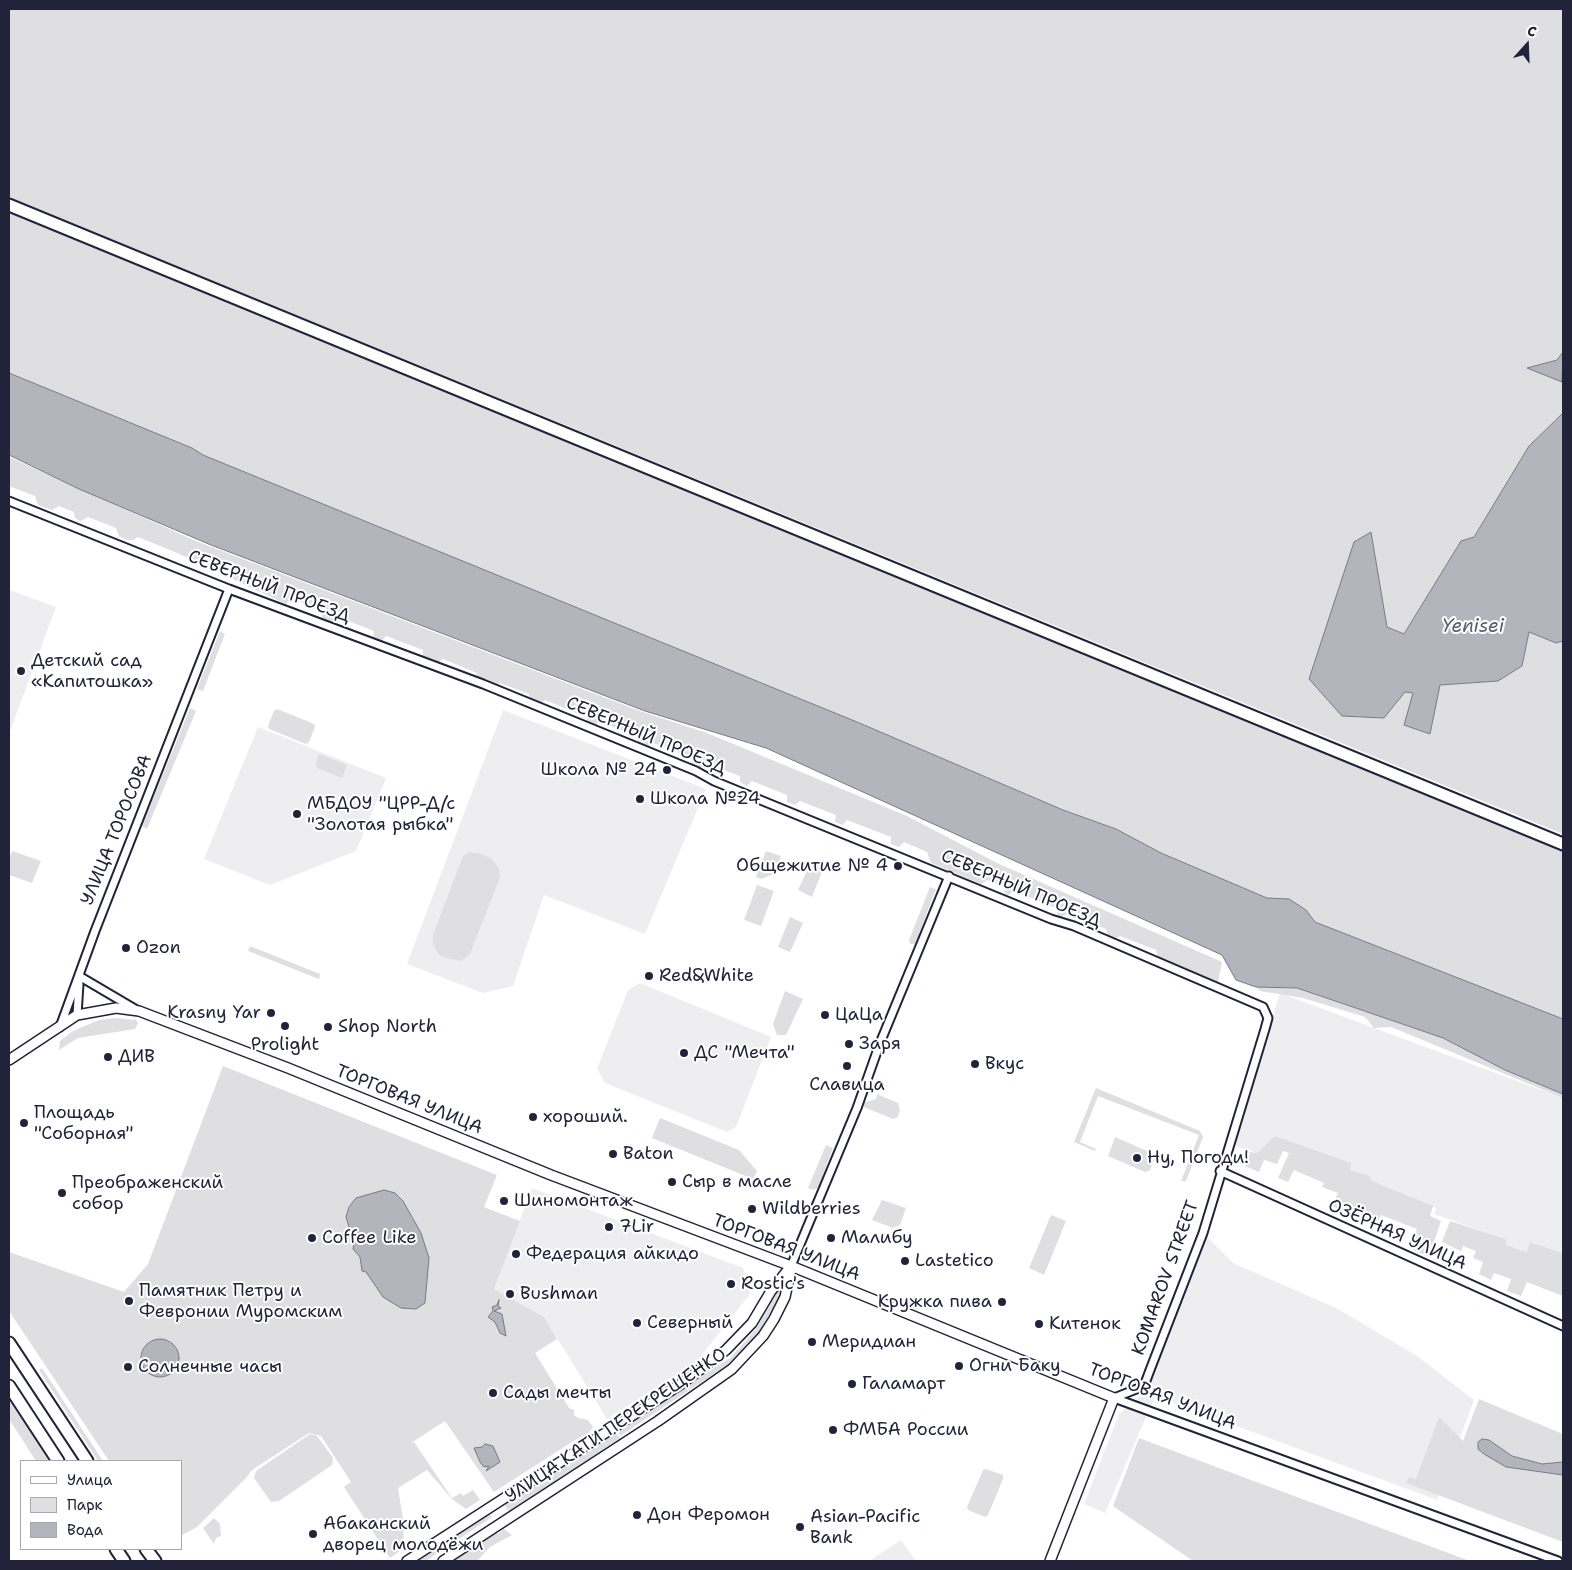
<!DOCTYPE html>
<meta charset="utf-8">
<style>
body{margin:0}
#map{position:relative;width:1572px;height:1570px;overflow:hidden;background:#fff;font-family:"Shantell Sans",sans-serif}
canvas{display:block}
.frame{position:absolute;inset:0;border:10px solid #22223b;pointer-events:none}
.legend{position:absolute;left:20px;top:1460px;width:162px;height:90px;box-sizing:border-box;background:#fff;border:1px solid #a7a7b1;margin:0;padding:6px 9px;list-style:none;font-size:15px;color:#22223b}
.legend li{display:flex;align-items:center;gap:10px;height:25px}
.legend b{width:25px;border:1px solid #a7a7b1}
.north{position:absolute;left:1502px;top:20px;width:50px;height:50px;-webkit-text-stroke:4px #fff;paint-order:stroke;rotate:20deg;font-size:14px;font-weight:700;line-height:20px;text-align:center;color:#22223b}
.north::after{content:'';display:block;margin:auto;width:18px;height:22px;background:#22223b;clip-path:polygon(50% 0,100% 100%,50% 72%,0 100%)}
</style>
<div id="map">
<canvas width="1572" height="1570"></canvas>
<div class="frame"></div>
<ul class="legend">
<li><b style="height:6px;background:#fff"></b>Улица</li>
<li><b style="height:14px;background:#dfdfe2"></b>Парк</li>
<li><b style="height:14px;background:#b4b4bc"></b>Вода</li>
</ul>
<div class="north">С</div>
</div>
<script>
const g = document.querySelector('canvas').getContext('2d');
g.lineJoin = 'round';
function fillPath(path, color) {
  g.fillStyle = color;
  g.fill(path, 'evenodd');
}
function toPath(rows) {
  const path = new Path2D();
  for (const r of rows) {
    if (r.length === 3) {
      path.moveTo(r[0] + r[2], r[1]);
      path.arc(r[0], r[1], r[2], 0, 2 * Math.PI);
      continue;
    }
    path.moveTo(r[0], r[1]);
    for (let i = 2; i < r.length; i += 2) path.lineTo(r[i], r[i + 1]);
  }
  return path;
}
function stroke(path, color, width, dash) {
  g.strokeStyle = color;
  g.lineWidth = width;
  g.lineCap = dash ? 'butt' : 'round';
  g.setLineDash(dash || []);
  g.stroke(path);
}
function label(font, color, halo, rows, align = 'center') {
  g.font = font + ' "Shantell Sans",sans-serif';
  g.lineWidth = 4;
  g.setLineDash([]);
  g.textBaseline = 'middle';
  g.strokeStyle = halo;
  g.fillStyle = color;
  for (const [text, x, y, turn = 0] of rows) {
    g.save();
    g.translate(x, y);
    g.rotate((+turn || 0) * Math.PI / 180);
    g.textAlign = isNaN(turn) ? turn : align;
    if (halo) g.strokeText(text, 0, 0);
    g.fillText(text, 0, 0);
    g.restore();
  }
}
const built = toPath([
 [9,590,56,607,9,734],
 [503,710,706,789,645,934,544,895,513,986,483,993,407,964],
 [258,727,386,778,356,851,270,885,204,859],
 [640,983,771,1037,736,1127,727,1132,605,1083,597,1069,628,990],
 [1280,993,1563,1098,1563,1253,1531,1242,1528,1252,1506,1245,1505,1239,1434,1214,1436,1208,1372,1181,1368,1175,1350,1170,1350,1163,1275,1136,1257,1153,1232,1145],
 [532,1188,743,1268,750,1294,697,1361,607,1419,544,1317,494,1289],
 [1207,1237,1233,1263,1338,1309,1417,1356,1474,1400,1437,1500,1155,1396,1105,1513,1084,1504,1119,1414,1148,1389],
 [901,1540,916,1561,869,1561]
]);
const green = toPath([
 [9,9,1563,9,1563,352,1557,360,1528,368,1563,382,1563,413,1529,446,1473,538,1461,541,1404,634,1387,627,1371,532,1384,718,1405,692,1413,693,1440,685,1498,681,1522,666,1529,632,1556,643,1563,641,1563,834,9,197],
 [9,211,1563,850,1563,1019,1315,922,1306,910,1281,898,1267,898,1161,853,1116,829,1063,810,857,722,203,455,192,448,9,373],
 [9,457,196,541,640,711,707,733,907,816,997,863,1222,962,1218,982,1158,958,1156,950,1120,936,1114,939,1108,937,1106,929,1068,913,1062,917,1058,916,1056,908,1014,891,1008,895,1005,894,1004,887,987,880,981,884,931,863,927,852,904,842,899,847,891,844,891,837,847,820,843,825,835,822,836,815,800,801,795,805,787,802,787,795,752,781,747,786,740,782,740,776,704,763,700,769,692,765,692,758,653,743,649,747,638,743,638,736,600,722,595,726,587,723,586,717,545,700,540,705,530,701,529,694,500,683,496,687,476,679,477,673,443,659,438,663,423,657,423,650,386,636,381,641,373,638,374,631,338,617,332,622,322,618,322,611,291,598,286,604,175,552,138,537,133,540,127,540,119,536,116,528,88,517,81,521,75,518,74,512,59,506,52,510,38,505,35,496,9,486],
 [220,631,225,634,203,691,197,689],
 [190,708,196,711,147,829,142,826],
 [277,709,314,724,315,727,309,742,306,744,269,729,268,726,274,711],
 [319,754,347,765,342,778,317,768,316,763],
 [12,851,41,861,32,883,9,875,9,859],
 [766,851,781,856,774,874,761,879,756,877],
 [470,852,482,854,492,859,499,868,500,877,470,954,461,961,446,958,439,955,433,943,433,935,463,856],
 [810,864,823,869,812,897,798,890],
 [757,885,774,891,761,926,744,920],
 [930,887,936,889,915,944,910,944,909,940],
 [790,917,803,923,790,952,778,947],
 [250,946,320,974,319,979,248,951],
 [1256,987,1297,988,1443,1038,1505,1070,1563,1094,1563,1098,1391,1027,1374,1028,1365,1017,1303,998,1260,991],
 [785,991,803,999,786,1035,777,1035,773,1024],
 [117,1018,136,1020,138,1023,135,1029,78,1038,59,1050,60,1041,73,1031,99,1020],
 [223,1066,497,1175,484,1207,520,1221,494,1289,544,1317,557,1339,535,1353,569,1408,574,1410,574,1415,578,1418,588,1420,593,1427,589,1433,575,1440,494,1492,445,1421,408,1445,414,1442,452,1498,461,1493,463,1496,473,1490,480,1500,466,1509,452,1499,427,1470,398,1488,403,1519,404,1548,390,1558,344,1487,351,1482,321,1436,309,1433,252,1470,246,1478,197,1527,182,1535,181,1461,109,1461,9,1311,9,1252,124,1292,148,1264],
 [1096,1088,1200,1131,1203,1137,1186,1181,1181,1181,1199,1135,1098,1096,1080,1142,1096,1149,1095,1151,1074,1142],
 [877,1094,898,1103,900,1110,898,1117,893,1119,864,1107,862,1103,876,1099],
 [660,1118,739,1150,757,1171,753,1179,652,1138],
 [1275,1136,1351,1163,1350,1170,1368,1175,1372,1181,1433,1206,1430,1216,1441,1221,1429,1257,1410,1248,1417,1229,1381,1215,1376,1225,1332,1206,1338,1193,1322,1187,1324,1183,1294,1170,1288,1182,1278,1178,1289,1153,1283,1151,1277,1164,1264,1160,1259,1172,1245,1166,1250,1152,1257,1153],
 [1115,1137,1156,1155,1150,1170,1145,1172,1108,1156],
 [826,1145,833,1148,818,1188,813,1190,808,1188],
 [882,1200,906,1208,900,1225,893,1228,872,1220],
 [1051,1215,1066,1221,1044,1275,1029,1268],
 [1450,1221,1506,1239,1506,1245,1527,1252,1530,1242,1563,1253,1563,1296,1527,1282,1521,1296,1507,1291,1511,1279,1494,1273,1491,1280,1479,1274,1483,1262,1473,1258,1476,1251,1463,1246,1461,1251,1442,1242],
 [782,1284,783,1291,760,1332,729,1364,620,1436,617,1429,730,1358,756,1329],
 [42,1368,103,1461,98,1461,39,1370],
 [9,1395,53,1461,36,1461,9,1419],
 [1479,1399,1563,1434,1563,1462,1542,1464,1512,1456,1489,1440,1506,1467,1563,1475,1563,1542,1406,1483,1409,1477,1416,1479,1439,1417,1463,1441],
 [615,1432,620,1438,509,1511,504,1504],
 [310,1434,317,1436,333,1458,332,1465,279,1501,271,1502,254,1478,256,1471],
 [1139,1438,1251,1480,1470,1561,1193,1561,1113,1506],
 [986,1469,1003,1475,1003,1479,988,1515,985,1517,968,1510,967,1507,983,1470],
 [489,1513,492,1517,426,1561,417,1561],
 [214,1518,220,1524,221,1536,216,1538,214,1544,203,1528],
 [504,1529,512,1535,490,1547,477,1561,447,1561,494,1530,498,1534]
]);
const water = toPath([
 [1563,352,1562,382,1527,368,1557,360,1563,352],
 [9,373,192,448,203,455,857,722,1063,810,1116,829,1161,853,1267,898,1289,899,1306,910,1315,922,1563,1019,1563,1094,1505,1070,1443,1038,1347,1005,1297,988,1256,987,1236,980,1222,955,766,748,645,711,211,545,79,489,9,455,9,373],
 [1563,413,1563,641,1556,643,1529,632,1522,666,1498,681,1440,685,1430,734,1404,725,1413,693,1405,692,1384,718,1342,716,1309,679,1354,542,1371,532,1387,627,1404,634,1461,541,1474,537,1529,446,1563,413],
 [384,1190,395,1193,403,1201,421,1233,429,1258,425,1303,416,1309,401,1308,383,1297,366,1272,362,1271,360,1257,353,1249,354,1244,346,1217,349,1207,356,1198,384,1190],
 [499,1300,498,1306,501,1308,494,1311,502,1314,506,1336,500,1333,495,1322,488,1317,493,1311,492,1307,497,1305,499,1300],
 [160,1358,19],
 [1482,1439,1489,1440,1512,1456,1542,1464,1563,1462,1563,1475,1506,1467,1484,1454,1478,1449,1478,1442,1482,1439],
 [485,1444,493,1446,500,1462,486,1471,489,1466,484,1467,480,1462,474,1448,482,1447,485,1444]
]);
const minor = toPath([
 [9,501,229,589,483,684,696,771,714,781,1051,919,1074,926,1263,1007,1268,1018,1265,1029,1203,1233,1150,1370,1144,1386,1114,1398],
 [79,976,135,1009],
 [77,1015,79,984],
 [60,1027,95,931,229,589],
 [1220,1171,1563,1326],
 [791,1266,857,1108,880,1043,949,876],
 [1114,1398,1558,1561]
]);
const tertiary = toPath([
 [9,1060,77,1015,116,1008,139,1011,288,1068,551,1175,791,1266,1114,1398,1050,1561],
 [407,1561,681,1384,726,1350,752,1323,771,1291,791,1266],
 [443,1561,658,1421,732,1369,763,1336,774,1319,785,1297,791,1269]
]);
const primary = toPath([
 [9,205,1563,844],
 [9,1343,87,1461],
 [9,1386,58,1461],
 [116,1549,124,1561],
 [146,1549,155,1561]
]);
const markers = [
 [21,671,5,"#22223b"],
 [667,770,5,"#22223b"],
 [640,799,5,"#22223b"],
 [297,814,5,"#22223b"],
 [898,866,5,"#22223b"],
 [126,948,5,"#22223b"],
 [649,976,5,"#22223b"],
 [271,1013,5,"#22223b"],
 [825,1015,5,"#22223b"],
 [285,1026,5,"#22223b"],
 [328,1027,5,"#22223b"],
 [849,1044,5,"#22223b"],
 [684,1053,5,"#22223b"],
 [108,1057,5,"#22223b"],
 [975,1064,5,"#22223b"],
 [847,1066,5,"#22223b"],
 [533,1117,5,"#22223b"],
 [24,1123,5,"#22223b"],
 [613,1154,5,"#22223b"],
 [1137,1158,5,"#22223b"],
 [672,1182,5,"#22223b"],
 [62,1193,5,"#22223b"],
 [504,1201,5,"#22223b"],
 [752,1209,5,"#22223b"],
 [609,1227,5,"#22223b"],
 [312,1238,5,"#22223b"],
 [831,1238,5,"#22223b"],
 [516,1254,5,"#22223b"],
 [905,1261,5,"#22223b"],
 [731,1284,5,"#22223b"],
 [510,1294,5,"#22223b"],
 [129,1301,5,"#22223b"],
 [1002,1302,5,"#22223b"],
 [637,1323,5,"#22223b"],
 [1039,1324,5,"#22223b"],
 [812,1342,5,"#22223b"],
 [959,1366,5,"#22223b"],
 [128,1367,5,"#22223b"],
 [852,1384,5,"#22223b"],
 [493,1393,5,"#22223b"],
 [833,1430,5,"#22223b"],
 [637,1515,5,"#22223b"],
 [800,1527,5,"#22223b"],
 [313,1534,5,"#22223b"]
];
const streetNames = [
 ["СЕВЕРНЫЙ ПРОЕЗД",269,587,21],
 ["СЕВЕРНЫЙ ПРОЕЗД",646,736,23],
 ["УЛИЦА ТОРОСОВА",117,830,-68],
 ["СЕВЕРНЫЙ ПРОЕЗД",1021,889,23],
 ["ТОРГОВАЯ УЛИЦА",409,1100,22],
 ["ОЗЁРНАЯ УЛИЦА",1397,1235,24],
 ["ТОРГОВАЯ УЛИЦА",786,1248,21],
 ["KOMAROV STREET",1166,1278,-70],
 ["ТОРГОВАЯ УЛИЦА",1162,1397,21],
 ["УЛИЦА КАТИ ПЕРЕКРЕЩЕНКО",616,1426,-34]
];
const poiNames = [
 ["Детский сад",31,661],
 ["«Капитошка»",31,682],
 ["Школа № 24",657,770,"right"],
 ["Школа №24",650,799],
 ["МБДОУ \"ЦРР-Д/с",307,804],
 ["\"Золотая рыбка\"",307,825],
 ["Общежитие № 4",888,866,"right"],
 ["Ozon",136,948],
 ["Red&White",659,976],
 ["Krasny Yar",261,1013,"right"],
 ["ЦаЦа",835,1015],
 ["Shop North",338,1027],
 ["Заря",859,1044],
 ["Prolight",285,1045,"center"],
 ["ДС \"Мечта\"",694,1053],
 ["ДИВ",118,1057],
 ["Вкус",985,1064],
 ["Славица",847,1085,"center"],
 ["Площадь",34,1113],
 ["\"Соборная\"",34,1134],
 ["хороший.",543,1117],
 ["Baton",623,1154],
 ["Ну, Погоди!",1147,1158],
 ["Сыр в масле",682,1182],
 ["Преображенский",72,1183],
 ["собор",72,1204],
 ["Шиномонтаж",514,1201],
 ["Wildberries",762,1209],
 ["7Lir",619,1227],
 ["Coffee Like",322,1238],
 ["Малибу",841,1238],
 ["Федерация айкидо",526,1254],
 ["Lastetico",915,1261],
 ["Rostic's",741,1284],
 ["Памятник Петру и",139,1291],
 ["Февронии Муромским",139,1312],
 ["Bushman",520,1294],
 ["Кружка пива",992,1302,"right"],
 ["Северный",647,1323],
 ["Китенок",1049,1324],
 ["Меридиан",822,1342],
 ["Огни Баку",969,1366],
 ["Солнечные часы",138,1367],
 ["Галамарт",862,1384],
 ["Сады мечты",503,1393],
 ["ФМБА России",843,1430],
 ["Дон Феромон",647,1515],
 ["Asian-Pacific",810,1517],
 ["Bank",810,1538],
 ["Абаканский",323,1524],
 ["дворец молодёжи",323,1545]
];
const waterNames = [
 ["Yenisei",1473,627]
];
fillPath(built, '#eeeef1');
fillPath(green, '#dfdfe2');
fillPath(water, '#b4b4bc');
stroke(water, '#7a7a88', 1);
stroke(minor, '#22223b', 11);
stroke(tertiary, '#22223b', 12);
stroke(primary, '#22223b', 15);
stroke(minor, '#fff', 7);
stroke(tertiary, '#fff', 9);
stroke(primary, '#fff', 11);
for (const [x, y, r, color] of markers) {
  const dot = new Path2D();
  dot.arc(x, y, r, 0, 2 * Math.PI);
  g.fillStyle = color;
  g.fill(dot);
  stroke(dot, '#fff', 2);
}
label('18px', '#22223b', '#fff', streetNames);
label('18px', '#22223b', '#fff', poiNames, 'left');
label('italic 19px', '#5c5c6f', '#fff', waterNames);
</script>
